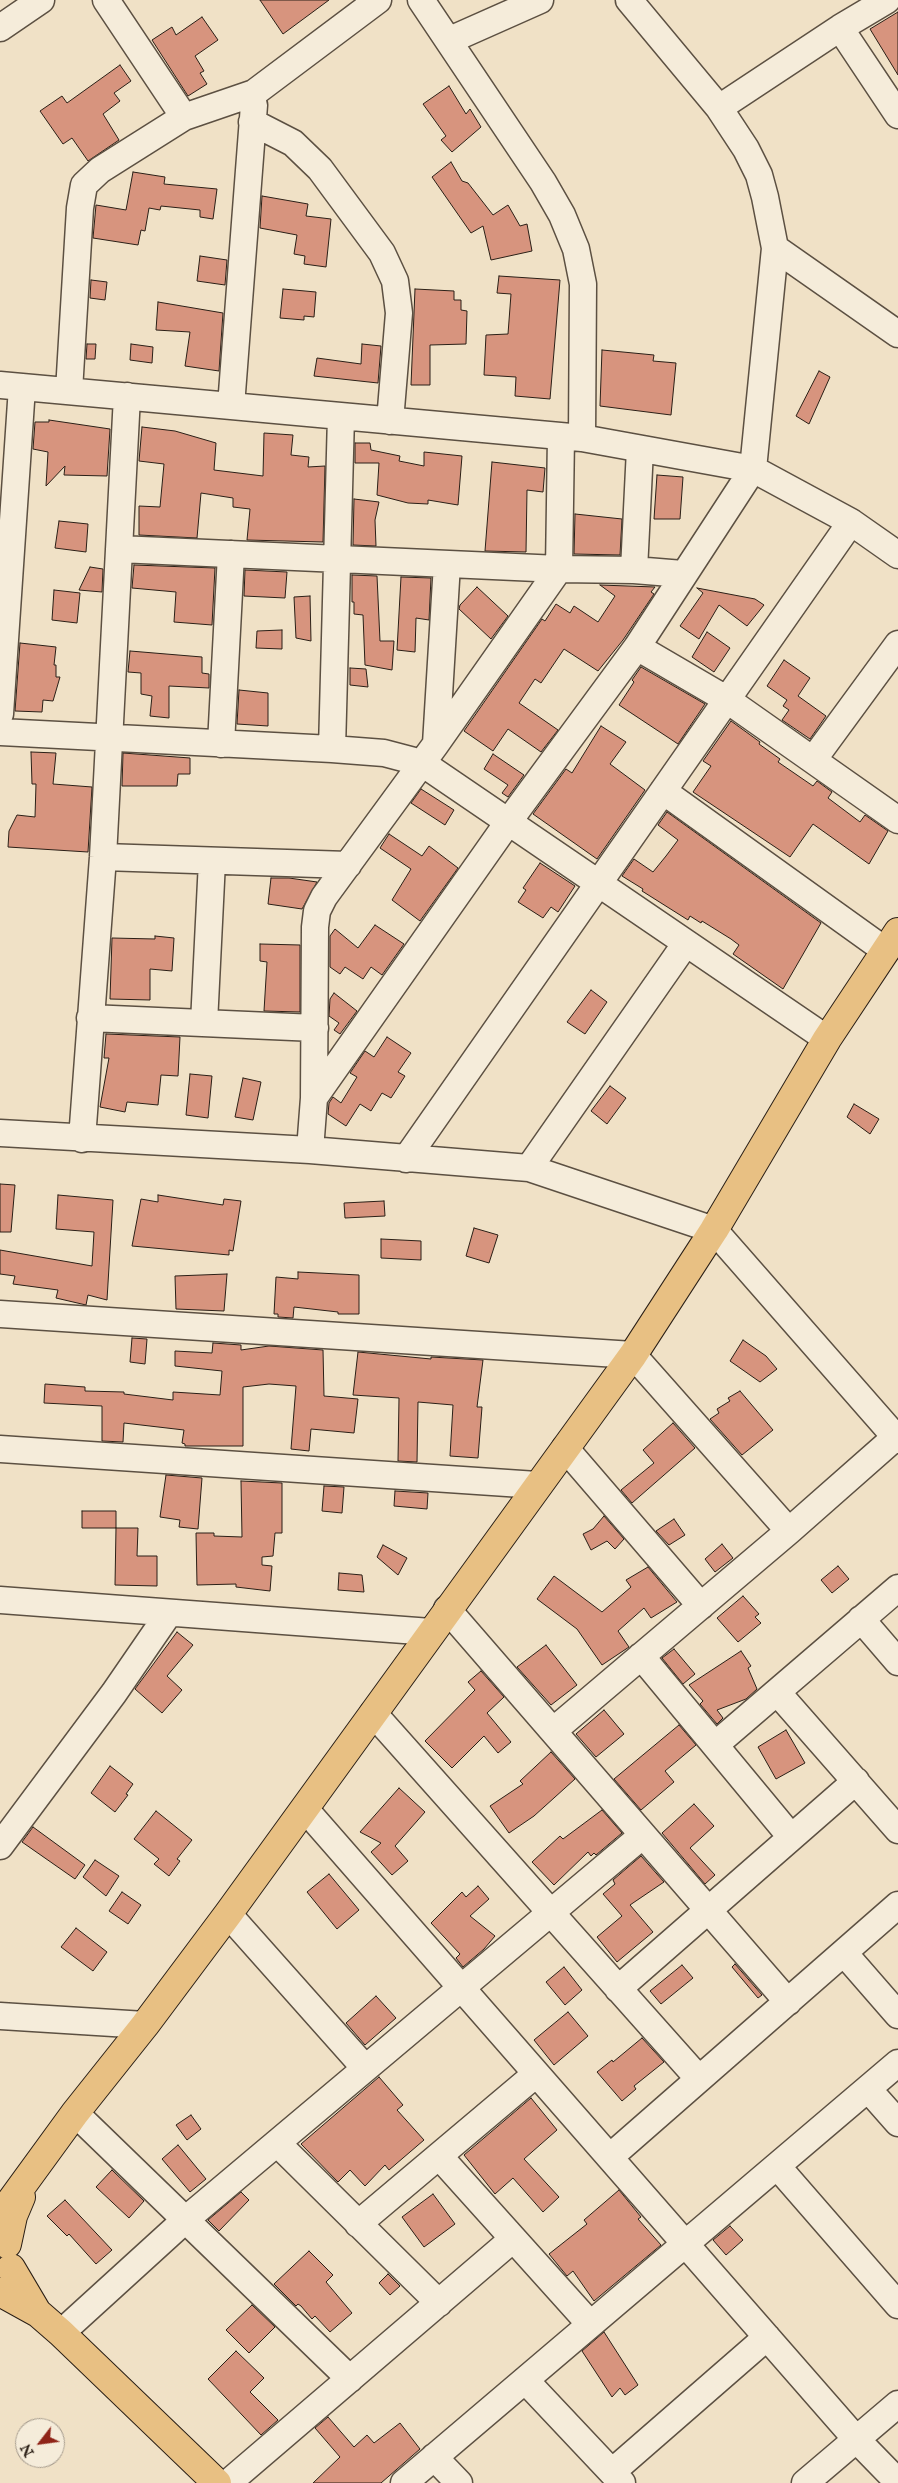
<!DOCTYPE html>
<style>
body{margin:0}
#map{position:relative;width:898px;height:2483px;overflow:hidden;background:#f0e1c6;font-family:"IM FELL English",serif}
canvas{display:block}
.north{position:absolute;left:15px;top:2418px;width:50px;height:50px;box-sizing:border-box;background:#f5ecda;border:1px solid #a49a8c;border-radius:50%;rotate:240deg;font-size:14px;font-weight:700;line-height:20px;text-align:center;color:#2a1f16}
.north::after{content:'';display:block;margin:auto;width:18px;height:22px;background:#8f2418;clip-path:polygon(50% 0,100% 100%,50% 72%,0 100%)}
</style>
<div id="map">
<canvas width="898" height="2483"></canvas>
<div class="north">N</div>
</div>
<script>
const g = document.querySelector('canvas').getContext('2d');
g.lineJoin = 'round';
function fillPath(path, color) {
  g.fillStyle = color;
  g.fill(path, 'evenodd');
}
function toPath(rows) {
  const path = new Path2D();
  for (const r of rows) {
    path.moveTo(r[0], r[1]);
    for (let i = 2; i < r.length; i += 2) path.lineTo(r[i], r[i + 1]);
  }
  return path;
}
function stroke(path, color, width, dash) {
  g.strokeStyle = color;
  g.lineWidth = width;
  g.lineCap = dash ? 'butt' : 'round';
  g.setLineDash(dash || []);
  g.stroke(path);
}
const building = toPath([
 [260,0,329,0,283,34,260,0],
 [898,12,898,75,870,29,898,12],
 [202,17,218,40,195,56,204,71,200,73,207,84,188,96,152,40,172,27,176,35,202,17],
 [120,65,131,81,114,93,120,101,103,114,119,140,88,161,72,138,63,144,40,111,62,96,67,103,120,65],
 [449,86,466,114,470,109,481,127,452,152,441,140,446,136,423,104,449,86],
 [451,162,462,181,468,183,493,215,508,205,520,226,527,224,532,251,491,260,483,226,471,233,432,177,451,162],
 [133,172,165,177,164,184,217,189,213,219,200,217,200,210,161,206,160,210,149,208,145,231,141,230,138,245,93,238,96,205,126,210,133,172],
 [262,196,308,204,306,216,331,219,326,267,304,264,305,256,294,254,297,235,260,228,262,196],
 [200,256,227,260,225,285,197,281,200,256],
 [499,276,560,280,550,399,515,396,516,377,484,375,486,335,508,334,511,294,497,293,499,276],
 [91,280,107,282,105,300,90,298,91,280],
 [283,289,316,292,314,317,304,316,304,320,280,318,283,289],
 [415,289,454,291,454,300,461,300,461,310,467,311,466,344,430,345,430,385,411,385,415,289],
 [158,302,223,313,219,371,185,366,190,332,156,330,158,302],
 [87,344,96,344,95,359,86,359,87,344],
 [131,344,153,347,152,363,130,360,131,344],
 [362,344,381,346,378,383,314,376,317,358,361,364,362,344],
 [602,350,654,355,653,361,676,363,671,415,600,406,602,350],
 [819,371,830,377,809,424,796,416,819,371],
 [49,420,110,429,107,476,64,475,65,466,46,486,48,452,33,449,35,422,49,422,49,420],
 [142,427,175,431,216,443,214,470,263,476,264,433,293,435,291,455,309,457,308,467,325,466,323,542,247,540,250,509,233,507,233,498,201,493,197,538,139,535,139,506,160,507,164,464,139,461,142,427],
 [355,443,370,443,371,450,400,456,399,461,424,466,424,452,462,456,458,505,428,500,428,504,408,503,377,495,379,463,355,463,355,443],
 [492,462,545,468,543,492,527,490,526,552,485,551,492,462],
 [657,475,683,477,680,519,654,519,657,475],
 [354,499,379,502,375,520,376,546,353,545,354,499],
 [575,514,622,519,620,555,574,554,575,514],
 [59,521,88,524,86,552,55,548,59,521],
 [134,565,215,568,212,625,174,622,176,592,132,588,134,565],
 [90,567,103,569,102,592,79,590,90,567],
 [245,570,287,572,285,598,244,596,245,570],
 [352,575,377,576,380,641,394,641,392,670,365,665,363,615,354,614,354,602,352,602,352,575],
 [401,577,431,578,429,620,416,618,415,652,397,650,401,577],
 [600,585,655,587,651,592,654,594,623,640,598,671,564,649,541,683,535,679,519,703,558,730,541,752,508,729,493,751,464,731,542,619,545,621,556,604,570,613,574,606,598,622,615,596,600,585],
 [477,587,508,616,491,639,459,609,460,605,477,587],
 [697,588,755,599,764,605,747,626,719,605,699,639,680,626,703,593,697,588],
 [54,590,80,593,77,623,52,620,54,590],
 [310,596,311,641,296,638,294,597,310,596],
 [282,630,282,649,256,648,257,631,282,630],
 [707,632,730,648,714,672,692,657,707,632],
 [20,643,56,647,54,665,56,665,56,677,60,677,53,701,43,700,42,712,15,711,20,643],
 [130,651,202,657,202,673,209,674,209,688,169,686,169,718,150,716,152,696,141,694,141,673,128,672,130,651],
 [784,660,810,678,798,696,826,716,810,739,782,720,789,710,783,706,787,700,767,686,784,660],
 [641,667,705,704,678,744,619,705,634,682,632,680,641,667],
 [350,668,366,669,368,687,350,685,350,668],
 [239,690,268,693,268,726,237,724,239,690],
 [731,721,760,742,759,744,780,759,778,762,813,786,817,781,832,792,828,798,860,822,865,815,888,831,869,864,813,824,790,857,693,792,711,766,703,761,731,721],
 [601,726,626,742,610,764,645,790,597,859,533,814,566,769,572,773,601,726],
 [31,752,56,753,53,784,92,787,88,852,8,847,9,831,17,815,35,817,36,784,32,784,31,752],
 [123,753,190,758,190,774,178,774,177,786,122,786,123,753],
 [493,754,524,775,508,797,502,793,508,785,484,769,493,754],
 [421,789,454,810,445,825,411,803,421,789],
 [667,812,821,923,783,989,733,954,739,945,731,939,702,921,701,923,690,916,688,920,642,891,643,889,622,876,634,859,653,872,666,856,678,840,658,825,667,812],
 [389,834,422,856,429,846,458,868,420,921,392,900,411,869,380,848,389,834],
 [540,863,575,886,558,912,551,907,543,918,518,902,526,890,523,888,540,863],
 [271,878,289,878,317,882,302,909,268,904,271,878],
 [375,925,404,944,382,975,371,967,363,979,345,967,340,974,330,967,330,936,335,929,358,948,375,925],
 [155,936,174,938,172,971,150,969,150,1000,110,999,112,938,155,939,155,936],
 [260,944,300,945,300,1012,264,1011,267,962,260,961,260,944],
 [591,990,607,1002,585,1034,567,1022,591,990],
 [334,993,357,1011,340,1034,334,1030,339,1023,329,1016,330,999,334,993],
 [106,1034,180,1037,178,1076,161,1075,158,1105,127,1102,125,1112,100,1107,109,1058,104,1058,106,1034],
 [387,1037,411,1053,398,1072,405,1076,391,1098,382,1093,371,1111,360,1104,346,1126,328,1114,329,1103,333,1097,341,1103,357,1077,350,1073,365,1051,374,1057,387,1037],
 [190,1074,212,1076,208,1118,186,1115,190,1074],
 [243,1078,261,1082,253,1120,235,1117,243,1078],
 [610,1086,626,1098,607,1124,591,1111,610,1086],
 [854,1104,879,1119,870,1134,847,1117,854,1104],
 [0,1184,15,1185,11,1232,0,1232,0,1184],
 [58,1195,113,1200,107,1300,88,1295,86,1305,56,1298,58,1290,13,1284,15,1276,0,1274,0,1250,92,1266,94,1232,56,1229,58,1195],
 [158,1195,223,1205,224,1199,241,1201,233,1251,229,1250,229,1255,132,1246,141,1199,158,1202,158,1195],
 [384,1201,385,1216,345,1218,344,1203,384,1201],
 [474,1228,498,1235,489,1263,466,1256,474,1228],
 [381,1239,421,1241,421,1260,381,1258,381,1239],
 [298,1272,359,1275,359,1314,338,1314,338,1312,294,1307,293,1318,278,1317,278,1314,274,1314,276,1277,298,1279,298,1272],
 [227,1274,224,1311,176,1309,175,1276,227,1274],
 [132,1338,147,1339,145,1364,130,1362,132,1338],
 [743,1340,766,1356,777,1369,760,1382,730,1361,743,1340],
 [213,1343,241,1345,241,1350,269,1346,323,1350,324,1396,358,1399,354,1433,311,1429,309,1451,291,1449,296,1386,269,1384,243,1387,243,1446,185,1446,185,1444,182,1443,184,1430,124,1423,123,1442,102,1441,102,1406,44,1403,45,1384,85,1387,85,1391,124,1392,124,1394,173,1400,173,1392,220,1395,222,1371,175,1366,175,1351,212,1353,213,1343],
 [358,1352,431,1359,431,1357,483,1360,477,1407,482,1407,478,1458,450,1456,453,1405,418,1402,417,1462,398,1461,399,1398,353,1395,358,1352],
 [740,1391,773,1430,742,1455,710,1419,719,1413,717,1409,730,1401,728,1398,740,1391],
 [673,1423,695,1448,632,1503,621,1490,654,1463,643,1450,673,1423],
 [166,1475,202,1478,198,1529,179,1527,180,1520,160,1517,166,1475],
 [241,1481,282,1483,282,1533,275,1533,273,1556,262,1557,262,1565,272,1566,270,1591,236,1587,236,1584,197,1585,196,1533,214,1533,214,1536,242,1537,241,1481],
 [324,1486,344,1487,342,1513,322,1511,324,1486],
 [395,1491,428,1493,427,1509,394,1506,395,1491],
 [82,1511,116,1511,116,1528,82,1528,82,1511],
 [604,1516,624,1539,615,1549,607,1541,591,1550,583,1534,593,1529,604,1516],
 [674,1519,685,1535,669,1545,656,1531,674,1519],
 [116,1528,138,1528,137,1556,157,1556,157,1586,115,1585,116,1528],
 [722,1544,733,1558,715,1572,705,1559,722,1544],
 [383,1545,407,1558,398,1575,377,1557,383,1545],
 [838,1566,849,1579,832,1593,821,1580,838,1566],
 [648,1567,677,1602,651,1618,644,1608,618,1631,629,1647,602,1665,577,1629,537,1599,554,1576,602,1612,631,1587,626,1580,648,1567],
 [339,1573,362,1575,364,1592,338,1590,339,1573],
 [743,1596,759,1614,755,1617,761,1623,738,1642,717,1618,743,1596],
 [177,1632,193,1645,167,1676,182,1690,162,1713,135,1689,177,1632],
 [546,1645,577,1685,551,1705,517,1667,546,1645],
 [674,1649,695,1674,683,1684,662,1658,674,1649],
 [741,1651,751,1666,748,1668,757,1689,746,1699,717,1710,723,1718,717,1724,700,1704,703,1701,689,1685,741,1651],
 [481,1671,504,1697,487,1713,511,1742,498,1753,484,1736,452,1768,425,1741,475,1690,468,1682,481,1671],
 [604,1710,624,1734,596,1757,576,1734,604,1710],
 [679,1725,696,1745,665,1771,674,1782,641,1810,614,1779,679,1725],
 [786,1730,805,1763,776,1779,758,1747,786,1730],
 [551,1752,575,1779,534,1816,509,1833,490,1806,523,1784,520,1781,551,1752],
 [110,1766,133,1784,126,1794,128,1795,115,1812,91,1793,110,1766],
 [399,1788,425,1812,395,1846,408,1861,392,1875,371,1852,381,1843,360,1832,399,1788],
 [694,1804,714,1826,690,1848,715,1875,705,1884,662,1833,694,1804],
 [602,1810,622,1833,596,1855,594,1853,591,1856,588,1852,554,1885,532,1862,560,1836,563,1839,602,1810],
 [156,1811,192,1840,177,1859,180,1861,169,1876,154,1864,159,1859,134,1839,156,1811],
 [33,1827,85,1865,75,1879,22,1842,33,1827],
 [641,1856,664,1882,630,1905,653,1932,617,1962,597,1937,622,1916,603,1894,615,1884,613,1880,641,1856],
 [95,1860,119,1876,106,1896,83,1877,95,1860],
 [329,1874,359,1910,337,1929,307,1892,329,1874],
 [478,1886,489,1899,470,1916,495,1936,484,1949,463,1967,456,1958,460,1954,431,1923,462,1892,466,1897,478,1886],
 [122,1892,141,1905,128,1924,109,1911,122,1892],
 [76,1928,107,1952,93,1971,61,1947,76,1928],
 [735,1964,762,1995,758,1998,732,1967,735,1964],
 [682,1965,693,1978,661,2004,650,1991,682,1965],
 [564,1967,582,1990,565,2005,546,1982,564,1967],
 [376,1996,396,2018,365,2045,346,2023,376,1996],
 [568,2012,588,2036,554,2065,534,2040,568,2012],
 [642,2038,664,2062,634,2086,636,2089,622,2101,597,2072,612,2060,613,2062,642,2038],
 [379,2077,403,2105,397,2110,424,2140,389,2170,385,2165,365,2186,350,2170,338,2182,301,2144,379,2077],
 [531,2098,557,2130,524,2159,559,2197,543,2212,513,2178,495,2194,464,2155,531,2098],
 [191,2115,201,2129,187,2140,176,2125,191,2115],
 [178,2145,206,2179,190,2192,162,2159,178,2145],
 [112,2170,144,2201,129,2218,96,2187,112,2170],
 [619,2190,641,2217,638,2219,661,2245,594,2301,573,2271,567,2276,549,2254,587,2224,584,2220,619,2190],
 [241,2192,249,2200,219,2231,208,2220,241,2192],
 [433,2194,455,2224,424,2247,402,2217,433,2194],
 [65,2200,112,2250,96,2264,69,2234,67,2236,47,2216,65,2200],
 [730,2226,743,2240,726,2255,713,2240,730,2226],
 [309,2251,333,2275,326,2282,352,2313,330,2332,315,2316,312,2319,301,2306,298,2304,296,2306,274,2284,309,2251],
 [388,2274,400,2286,390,2295,379,2283,388,2274],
 [252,2305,275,2327,249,2353,226,2330,252,2305],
 [604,2332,638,2385,625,2395,620,2388,612,2397,582,2351,604,2332],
 [236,2351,264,2378,250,2392,278,2420,261,2435,208,2379,236,2351],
 [328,2417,354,2447,367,2435,374,2443,400,2423,420,2449,381,2483,313,2483,340,2457,315,2428,328,2417]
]);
const minor = toPath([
 [106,0,184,117],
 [421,0,543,182,562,215,576,249,583,284,582,438],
 [0,28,41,0],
 [840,28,898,115],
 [450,40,540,0],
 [719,108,840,28,887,0],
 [252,122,293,143,320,169,382,253,395,281,399,313,390,421],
 [775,248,898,334],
 [0,385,582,438,753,469,851,522,898,555],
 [69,391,80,208,84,185,100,170,184,117,254,93,378,0],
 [231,406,254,105],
 [119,549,559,569,634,570,683,574],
 [634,570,640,449],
 [637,647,726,699,898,820],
 [0,714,22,387],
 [0,732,332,749,384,753,422,763,827,1039],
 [221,744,231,554],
 [436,744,559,569,561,436],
 [332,749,341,416],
 [813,760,898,644],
 [663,791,886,951],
 [103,857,348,865],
 [90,1018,315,1028],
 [204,1023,212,861],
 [314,1098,315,927,317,911,324,897,436,744,447,564],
 [0,1133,310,1150,529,1168,714,1230,898,1440],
 [82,1139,103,857,127,396],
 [310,1150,314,1098,509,821,637,647,753,469,775,248,765,197,759,175,746,149,719,108,629,0],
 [406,1159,851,522],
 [529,1168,686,943],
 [0,1314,633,1355,789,1531],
 [565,1448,701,1606],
 [0,1449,537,1485],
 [0,1600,431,1632],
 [447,1609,788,2002],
 [861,1619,898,1662],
 [641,1656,791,1837],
 [777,1692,898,1830],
 [373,1713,699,2079],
 [553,1731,789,1531,898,1435],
 [715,1745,898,1588],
 [305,1809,856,2439,898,2482],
 [0,1846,114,1693,169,1613],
 [228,1914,365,2068],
 [844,1953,898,2015],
 [618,1989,856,1781],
 [0,2016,145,2025],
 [868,2089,898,2123],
 [75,2113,350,2379],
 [277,2143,439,2303],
 [439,2156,590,2324],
 [610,2157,898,1905],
 [777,2166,898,2305],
 [358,2224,536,2074],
 [61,2333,184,2221,643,1835],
 [525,2380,622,2483],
 [434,2457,459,2483],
 [612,2472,767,2337],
 [228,2483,513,2239],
 [404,2483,898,2063],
 [805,2483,898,2404]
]);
const major = toPath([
 [0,2216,75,2113,145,2025,228,1914,633,1355,714,1230,827,1039,898,932],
 [7,2244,13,2216,21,2197],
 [11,2268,37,2312],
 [0,2292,38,2313,61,2333,217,2483]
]);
fillPath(building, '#d7947e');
stroke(building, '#2a1f16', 1);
stroke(minor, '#5c5042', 29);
stroke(major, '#2a1f16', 30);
stroke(minor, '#f5ecda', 26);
stroke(major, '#e8c083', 28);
</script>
